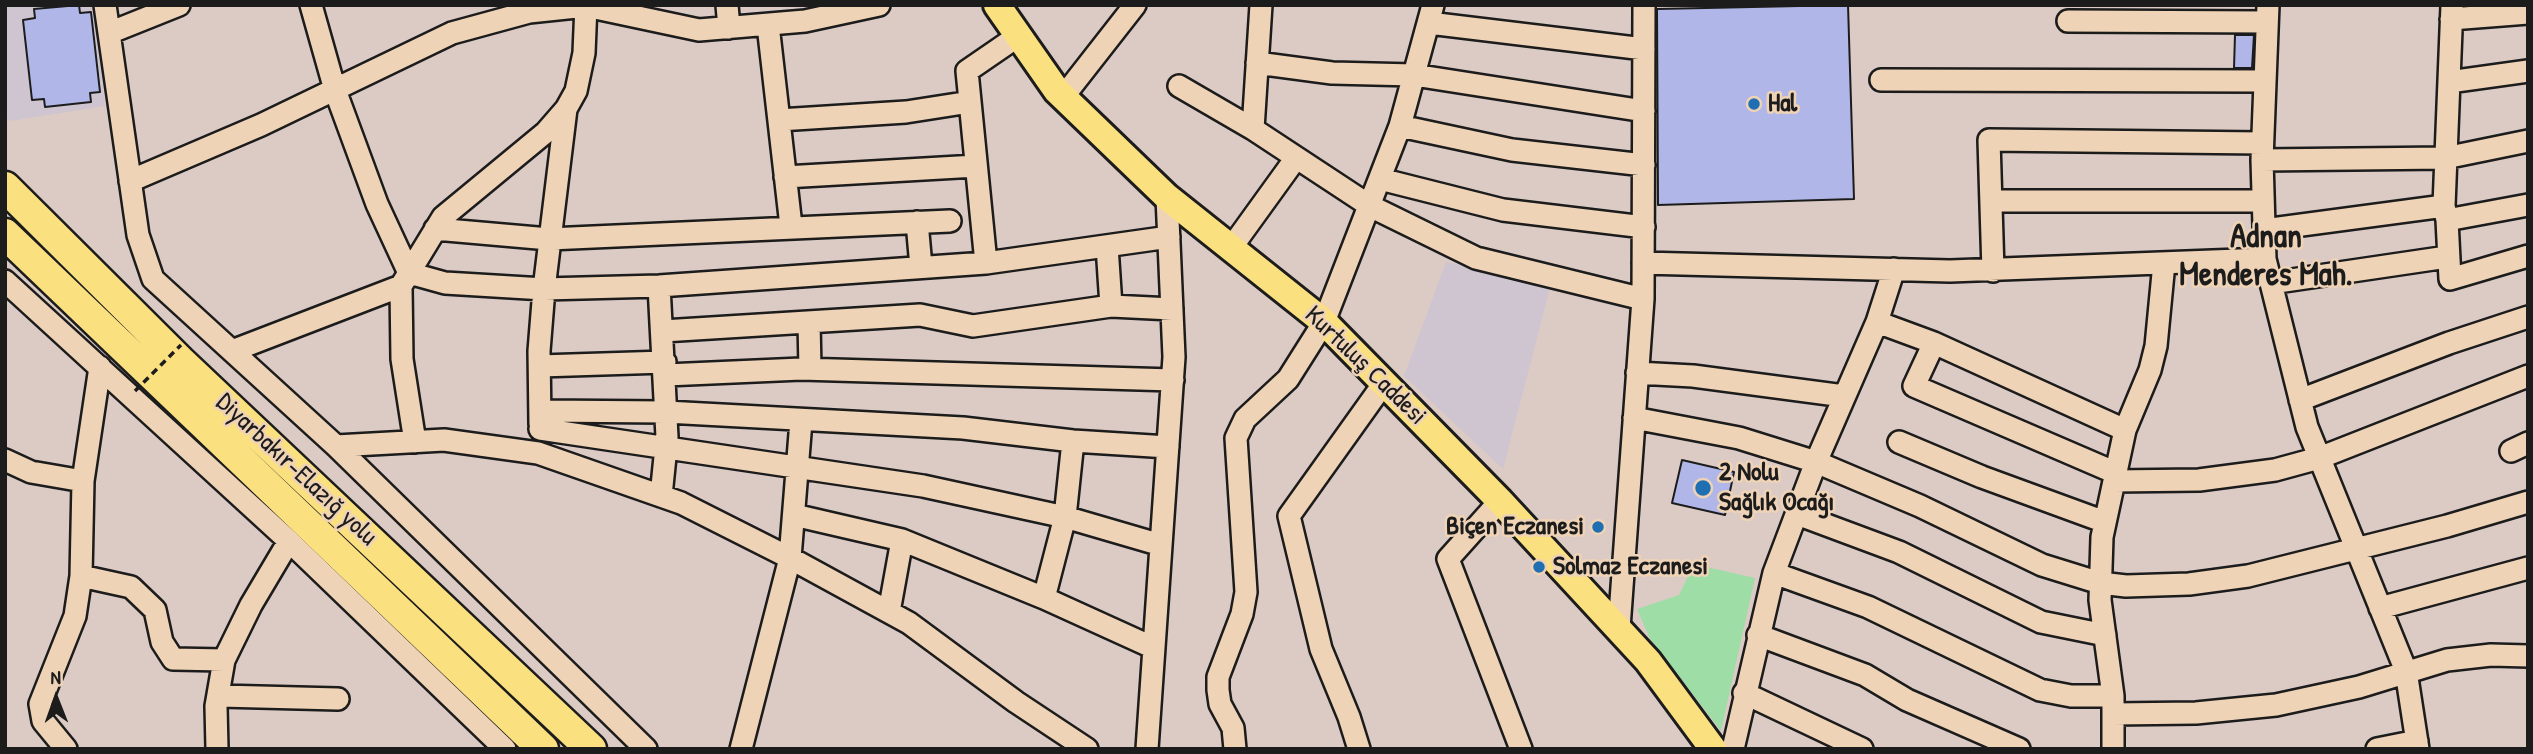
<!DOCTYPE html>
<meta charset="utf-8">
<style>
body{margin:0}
#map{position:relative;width:2533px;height:754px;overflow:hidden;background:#dccbc5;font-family:"Patrick Hand",sans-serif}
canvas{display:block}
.frame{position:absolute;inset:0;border:7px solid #1c1c1c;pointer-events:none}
.north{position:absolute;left:21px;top:663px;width:70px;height:70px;-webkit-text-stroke:5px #efd3b6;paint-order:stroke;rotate:359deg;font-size:19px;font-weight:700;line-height:28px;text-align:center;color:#1c1c1c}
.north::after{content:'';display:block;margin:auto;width:24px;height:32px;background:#1c1c1c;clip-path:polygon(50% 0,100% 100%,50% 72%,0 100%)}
</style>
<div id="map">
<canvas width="2533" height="754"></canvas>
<div class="frame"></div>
<div class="north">N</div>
</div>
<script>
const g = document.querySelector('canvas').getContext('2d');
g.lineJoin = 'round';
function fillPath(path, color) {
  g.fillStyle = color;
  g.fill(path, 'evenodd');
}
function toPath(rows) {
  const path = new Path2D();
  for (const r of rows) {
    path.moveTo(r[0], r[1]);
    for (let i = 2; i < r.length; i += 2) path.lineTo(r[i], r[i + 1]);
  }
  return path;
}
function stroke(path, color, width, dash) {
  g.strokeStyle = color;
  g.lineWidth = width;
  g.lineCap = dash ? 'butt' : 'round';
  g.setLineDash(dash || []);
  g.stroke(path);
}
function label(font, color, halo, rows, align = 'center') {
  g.font = font + ' "Patrick Hand",sans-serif';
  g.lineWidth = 5;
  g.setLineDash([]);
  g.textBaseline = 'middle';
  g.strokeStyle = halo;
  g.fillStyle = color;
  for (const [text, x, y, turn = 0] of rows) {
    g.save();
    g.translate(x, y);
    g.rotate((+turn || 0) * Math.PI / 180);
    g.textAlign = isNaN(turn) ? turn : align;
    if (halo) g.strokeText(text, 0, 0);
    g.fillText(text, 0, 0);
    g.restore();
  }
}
const built = toPath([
 [5,5,95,5,105,106,10,121,5,117],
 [1446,262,1551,284,1503,469,1404,376]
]);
const green = toPath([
 [1694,564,1755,578,1721,731,1650,639,1637,609,1679,595]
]);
const building = toPath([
 [79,5,80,13,91,12,100,92,90,93,91,102,45,107,44,99,32,100,23,20,35,18,34,9,79,5],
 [1848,5,1854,199,1658,205,1657,9,1848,5],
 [2235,35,2254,35,2252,68,2234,68,2235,35],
 [1682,460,1734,472,1725,515,1672,503,1682,460]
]);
const minor = toPath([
 [105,5,138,235,153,279,336,446,646,749],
 [311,5,335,90,377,204,409,273,445,283,544,289,659,286,986,263,1169,237],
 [727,5,729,28],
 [2268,5,2262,160,2265,259,2307,427,2406,671,2418,749],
 [2452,5,2444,206,2447,220,2528,205],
 [2451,19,2528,13],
 [2068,21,2267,22],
 [1429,23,1644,49],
 [768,25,791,226],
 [109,33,179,5],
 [1257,63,1332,73,1414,75,1644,111],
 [1881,80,2265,81],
 [2449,82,2528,71],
 [1179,86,1253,129,1261,5],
 [1063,97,1135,5],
 [779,120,906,112,970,102],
 [1400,126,1512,150,1644,165],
 [1253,129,1370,206,1476,258,1643,299],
 [2262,160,2445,158,2528,141],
 [785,177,976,166],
 [1380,179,1503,210,1644,227],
 [130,181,261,125,452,33,529,12,586,6,699,30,805,21,879,5],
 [1991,201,2263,201],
 [2447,220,2450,279,2528,256],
 [917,222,921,267],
 [435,229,549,239,950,221],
 [2264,230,2444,206],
 [1107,246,1111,306],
 [1231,248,1296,158],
 [986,263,967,71,1018,36],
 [1643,263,1950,271,2265,259],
 [1993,271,1989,140,2262,143],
 [5,281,289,541,505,749],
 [2271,283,2447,257],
 [659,286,667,437,661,496],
 [809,322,810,369],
 [1877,322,1934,343,2125,430],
 [663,331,920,315,973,326,1111,306,1172,309],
 [1934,343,1914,386,2116,473],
 [232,351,401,286],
 [540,366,665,362],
 [1637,373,1693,376,1844,396],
 [666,375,801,369,1173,380],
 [2300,400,2449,343,2528,317],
 [541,411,666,412,963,428,1073,441,1168,447],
 [1634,418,1739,438,1816,462,1920,506,2042,565,2100,583,2126,586,2189,584,2248,576,2447,526,2528,502],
 [540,424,539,351,544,289,566,109],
 [540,429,923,486,1065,517,1161,545],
 [415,442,402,359,401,286,443,217,546,132,566,109,576,91,584,53,586,5],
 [1899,442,1982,477,2105,522],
 [336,446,444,440,538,453,681,503,790,558,909,623,1016,702,1087,749],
 [2511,451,2528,443],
 [5,460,31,472,83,481,100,367],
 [2114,481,2199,480,2275,470,2319,458,2528,376],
 [1500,501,1448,559,1521,749],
 [1797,514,1899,552,2041,622,2105,635],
 [794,515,902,540,1044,598,1154,648],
 [1774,573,1868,607,2040,690,2071,696,2113,696],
 [81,576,131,587,155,610,162,642,173,659,224,660],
 [1044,598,1065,517,1073,441],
 [2380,608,2528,568],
 [889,612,902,540],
 [1619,628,1643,299,1644,5],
 [1758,635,1865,675,1907,700,2019,749],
 [1744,693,1862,749],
 [220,696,338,699],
 [2113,714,2196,713,2276,705,2359,687,2447,660,2491,655,2528,656],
 [66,749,43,721,40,704,75,616,81,576,83,481],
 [217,749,216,706,224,660,251,605,289,541],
 [741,749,790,558,801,421],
 [1147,749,1174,357,1167,197],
 [1235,749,1233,728,1220,704,1218,690,1218,677,1242,614,1246,592,1236,438,1245,419,1288,379,1324,322,1400,126,1433,5],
 [1359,749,1349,717,1321,649,1289,516,1384,383],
 [1733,749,1774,573,1816,462,1877,322,1894,269],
 [2113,749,2113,696,2100,600,2102,537,2125,430,2150,370,2156,346,2164,263],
 [2377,749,2417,741]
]);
const major = toPath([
 [997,5,1057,91,1167,197,1324,322,1500,501,1648,661,1713,749]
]);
const highway = toPath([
 [5,187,180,361,591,749],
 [5,234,543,749]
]);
const pathBridge = toPath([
 [135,391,181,345]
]);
const markers = [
 [1754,104,7,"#1f6fb2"],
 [1703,488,9,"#1f6fb2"],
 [1598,527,7,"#1f6fb2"],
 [1539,567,7,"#1f6fb2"]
];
const poiNames = [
 ["Hal",1768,104],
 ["2 Nolu",1719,473],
 ["Sağlık Ocağı",1719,503],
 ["Biçen Eczanesi",1584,527,"right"],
 ["Solmaz Eczanesi",1553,567]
];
const streetNames = [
 ["Kurtuluş Caddesi",1365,366,44],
 ["Diyarbakır-Elazığ yolu",296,470,43]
];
const districtNames = [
 ["Adnan",2266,238],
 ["Menderes Mah.",2266,276]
];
fillPath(built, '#cfc5d0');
fillPath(green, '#9edda6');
fillPath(building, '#b0b7e8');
stroke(building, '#1c1c1c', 2);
stroke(minor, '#1c1c1c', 26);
stroke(major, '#1c1c1c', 32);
stroke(highway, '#1c1c1c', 35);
stroke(minor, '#efd3b6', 21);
stroke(major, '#fbe080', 26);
stroke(highway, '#fbe080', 30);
stroke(pathBridge, '#1c1c1c', 3.5, [7, 5]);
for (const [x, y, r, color] of markers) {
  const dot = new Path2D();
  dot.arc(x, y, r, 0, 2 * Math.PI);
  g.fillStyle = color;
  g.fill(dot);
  stroke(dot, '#efd3b6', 2.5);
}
label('bold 26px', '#1c1c1c', '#efd3b6', poiNames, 'left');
label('26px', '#1c1c1c', '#efd3b6', streetNames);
label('bold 33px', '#1c1c1c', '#efd3b6', districtNames);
</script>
